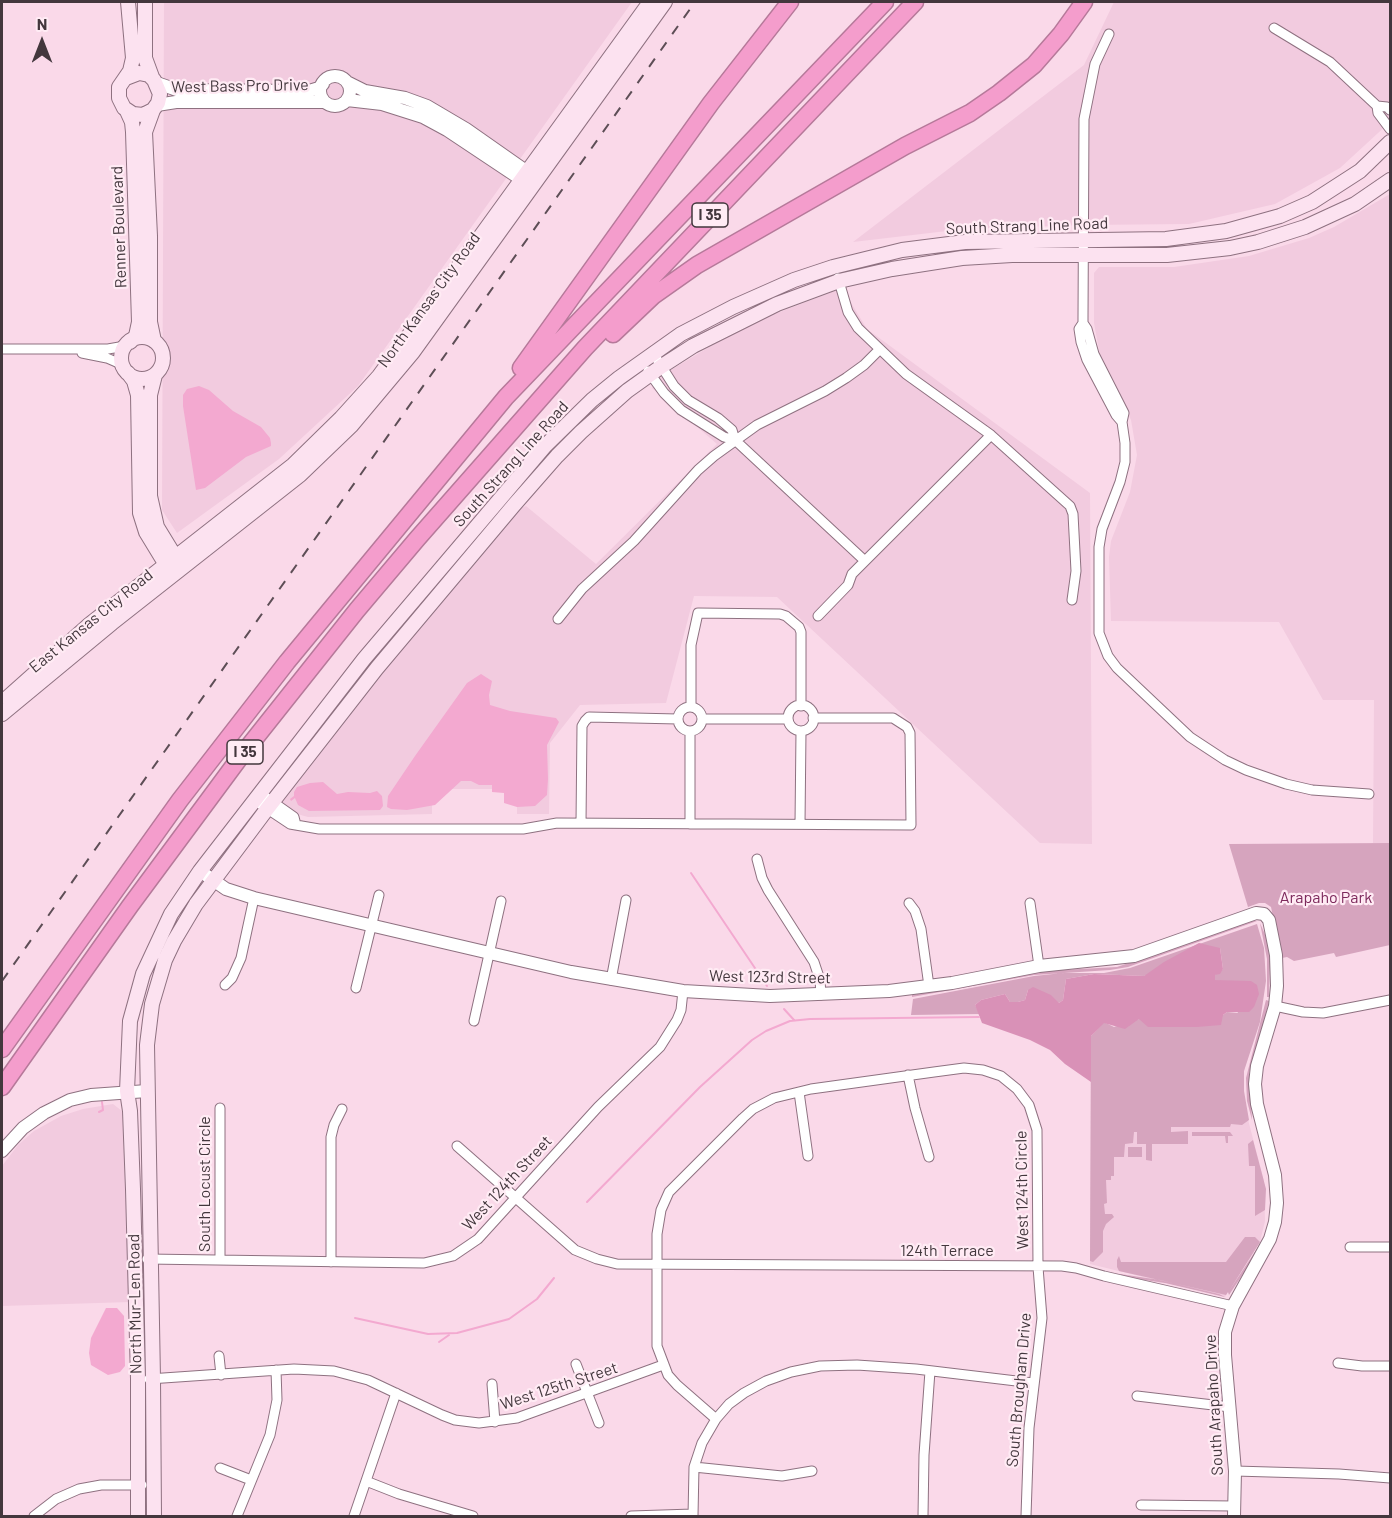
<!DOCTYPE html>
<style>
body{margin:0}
#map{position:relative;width:1392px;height:1518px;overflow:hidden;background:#fad9e9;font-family:Barlow,sans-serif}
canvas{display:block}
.frame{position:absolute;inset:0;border:3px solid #43373d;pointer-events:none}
.north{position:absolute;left:12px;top:12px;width:60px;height:60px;-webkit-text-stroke:4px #ffebf4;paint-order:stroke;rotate:0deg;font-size:16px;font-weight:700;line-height:24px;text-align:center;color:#43373d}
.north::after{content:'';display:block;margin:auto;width:21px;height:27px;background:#43373d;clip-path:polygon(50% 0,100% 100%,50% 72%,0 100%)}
</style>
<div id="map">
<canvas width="1392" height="1518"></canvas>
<div class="frame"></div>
<div class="north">N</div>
</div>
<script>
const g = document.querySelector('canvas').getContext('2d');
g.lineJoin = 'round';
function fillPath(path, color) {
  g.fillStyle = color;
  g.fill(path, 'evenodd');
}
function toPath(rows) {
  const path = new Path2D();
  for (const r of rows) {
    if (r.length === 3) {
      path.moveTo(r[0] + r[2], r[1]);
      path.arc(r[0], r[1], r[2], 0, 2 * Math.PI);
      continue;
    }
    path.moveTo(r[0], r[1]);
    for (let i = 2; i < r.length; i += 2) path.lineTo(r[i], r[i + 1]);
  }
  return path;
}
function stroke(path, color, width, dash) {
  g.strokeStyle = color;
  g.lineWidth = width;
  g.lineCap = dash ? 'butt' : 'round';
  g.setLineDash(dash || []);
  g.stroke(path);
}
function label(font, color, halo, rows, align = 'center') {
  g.font = font + ' Barlow,sans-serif';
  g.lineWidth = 4.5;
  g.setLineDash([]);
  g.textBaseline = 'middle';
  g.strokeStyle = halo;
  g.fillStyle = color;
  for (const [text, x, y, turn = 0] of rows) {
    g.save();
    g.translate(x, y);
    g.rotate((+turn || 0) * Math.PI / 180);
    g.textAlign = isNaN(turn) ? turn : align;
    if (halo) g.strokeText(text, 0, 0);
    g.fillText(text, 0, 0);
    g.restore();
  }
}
const built = toPath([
 [164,2,632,2,358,386,279,459,177,533,162,510],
 [1114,2,1390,2,1390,122,1340,168,1275,204,1189,224,1082,225,964,229,853,242,1084,65],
 [1390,194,1390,843,1373,843,1374,700,1323,700,1279,622,1111,621,1109,557,1111,541,1130,492,1137,455,1131,420,1100,356,1094,323,1094,273,1099,267,1174,267,1249,256,1309,238,1334,227],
 [842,288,867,329,1090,493,1092,844,1040,843,777,597,694,596,666,703,580,705,550,743,549,814,517,814,517,789,432,789,432,814,308,817,276,808,382,672,519,509,526,506,596,564,717,444,652,388,654,380,746,325],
 [1091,1036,1249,1052,1244,1071,1243,1090,1245,1108,1264,1181,1265,1221,1260,1242,1225,1297,1090,1264],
 [113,1104,122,1111,123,1116,130,1302,2,1306,2,1166,18,1145,34,1131,61,1116,83,1109]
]);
const green = toPath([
 [1390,843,1390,945,1336,957,1334,953,1294,961,1287,957,1282,958,1271,907,1265,903,1259,903,1248,907,1229,844],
 [1254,920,1257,921,1128,967,1110,970,1034,975,912,997,912,995,1043,971,1117,967],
 [1260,923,1267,939,1270,961,1269,997,1267,997,1267,959],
 [1257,924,1264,948,1266,981,1260,1022,1244,1071,1244,1091,1249,1120,1242,1125,1231,1124,1230,1127,1171,1127,1171,1132,1188,1131,1188,1144,1152,1144,1152,1161,1146,1160,1146,1144,1137,1144,1137,1132,1134,1132,1133,1143,1125,1144,1124,1157,1114,1157,1114,1176,1111,1176,1111,1180,1106,1180,1107,1203,1104,1204,1105,1214,1112,1214,1114,1217,1106,1224,1103,1231,1103,1252,1093,1262,1090,1261,1091,1036,1104,1022,1114,1027,1139,1019,1223,1015,1227,1012,1238,1013,1220,981,1215,980,1215,975,1223,969,1220,948,1144,976,1094,974,1066,979,1063,1000,1059,1003,1028,990,1025,1000,1018,1002,1010,1002,1005,994,981,1000,975,1005,980,1014,911,1015,913,999,1034,976,1063,973,1104,973,1130,968],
 [1266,1000,1269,1001,1264,1022,1249,1073,1252,1120,1247,1101,1246,1078],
 [1192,1132,1230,1132,1233,1136,1228,1136,1228,1143,1226,1143,1225,1136,1192,1136],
 [1253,1140,1266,1189,1265,1210,1255,1216,1255,1166,1249,1166,1248,1144],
 [1128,1147,1142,1147,1142,1157,1128,1157],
 [1245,1237,1255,1237,1260,1242,1229,1291,1260,1244,1259,1250,1229,1295,1228,1292,1226,1295,1119,1271,1117,1267,1117,1260,1119,1256,1121,1262,1226,1262],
 [1120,1274,1160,1280,1219,1294,1225,1297,1165,1283,1124,1277]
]);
const forest = toPath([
 [1199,943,1220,948,1223,969,1220,974,1215,975,1215,980,1251,981,1257,985,1259,994,1254,1007,1249,1012,1227,1012,1223,1015,1221,1025,1197,1027,1148,1027,1139,1019,1125,1029,1104,1023,1091,1036,1091,1082,1065,1064,1050,1050,1030,1040,982,1023,975,1005,981,1000,1005,994,1010,1002,1018,1002,1025,1000,1028,990,1033,987,1051,995,1059,1003,1063,1000,1066,979,1094,974,1144,976,1164,962]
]);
const water = toPath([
 [199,386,209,390,233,411,261,427,270,438,271,443,271,446,246,457,205,488,196,490,183,406,183,395,187,389],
 [481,674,492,681,489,695,490,705,510,711,556,718,559,722,547,745,548,779,547,795,535,806,517,807,504,803,504,793,492,792,492,785,479,785,471,781,461,781,435,805,407,810,391,809,387,807,388,796,415,756,467,683],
 [323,782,337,794,348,792,370,793,377,791,382,796,383,806,380,810,309,811,298,805,295,798,291,801,290,799,294,796,294,792,297,787,310,783],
 [106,1308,117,1308,124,1316,125,1366,120,1372,108,1375,91,1365,89,1353,91,1338]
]);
const stream = toPath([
 [691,873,767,986],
 [784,1009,794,1020],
 [99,1112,103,1110,102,1102],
 [587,1202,700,1087,752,1040,766,1031,790,1021,810,1019,979,1017],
 [355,1318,428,1334,457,1333,509,1319,537,1299,554,1278],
 [439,1342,449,1335]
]);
const minor = toPath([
 [1274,28,1330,62,1377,106,1378,113,1390,129],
 [1109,34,1095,64,1084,119,1083,317,1083,323,1079,329,1081,342,1087,360,1116,415,1122,422],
 [1377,106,1387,107,1390,110],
 [838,278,848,312,858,328,906,374,991,435,1070,506,1073,514,1076,571,1072,600],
 [1083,323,1087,329,1094,354,1124,413,1122,422,1125,443,1125,462,1120,482,1102,529,1099,547,1099,633,1108,656,1117,668,1190,737,1225,760,1246,770,1286,784,1312,790,1369,794],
 [2,349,108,349,125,346],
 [82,353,107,358,123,365],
 [653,353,674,386,688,400,718,418,732,430,735,440],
 [648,371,664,393,681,410,724,437,735,440,865,561],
 [818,616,848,585,852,574,991,435],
 [558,619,582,589,634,541,698,470,714,456,757,425,825,391,846,378,864,365,880,349],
 [801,718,13],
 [691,706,691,645,698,613,780,614,786,616,799,627,801,632,801,706],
 [690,719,12],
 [703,719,788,719],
 [690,731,690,824],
 [260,793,294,817,296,825],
 [254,800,290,824,319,829,523,829,557,823,911,825,910,733,907,727,893,718,813,718],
 [581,823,582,726,585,721,589,717,678,719],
 [800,824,801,731],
 [757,859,762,878,768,890,814,962,820,980,821,995],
 [909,903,915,911,921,929,929,986],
 [1030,903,1039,966],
 [611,980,626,900],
 [225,985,232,978,241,958,254,898],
 [356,988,379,895],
 [1275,1006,1303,1012,1323,1013,1390,1000],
 [474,1021,501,901],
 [908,1075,915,1108,929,1157],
 [799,1092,808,1156],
 [220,1108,220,1260],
 [457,1146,575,1250,597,1259,617,1264,1062,1266,1076,1268,1104,1276,1233,1306],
 [1350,1247,1390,1247],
 [147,1259,424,1263,453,1256,478,1239,598,1107,660,1047,677,1020,681,1010,683,991],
 [331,1262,331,1137,334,1125,342,1109],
 [219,1356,221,1375],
 [1338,1363,1362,1366,1390,1366],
 [576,1364,599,1423],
 [149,1379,294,1369,334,1371,368,1380,442,1415,455,1420,479,1423,517,1418,663,1365],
 [492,1384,495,1422],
 [1137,1396,1230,1407],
 [716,1419,677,1385,668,1375,657,1346,657,1234,661,1210,669,1192,743,1118,753,1109,774,1098,811,1089,934,1072,964,1068,983,1070,1001,1076,1017,1089,1029,1105,1037,1130,1038,1267,1042,1318,1029,1428,1026,1516],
 [694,1467,782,1476,812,1471],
 [220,1468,251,1480],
 [1235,1471,1339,1474,1390,1478],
 [366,1481,399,1494,473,1516],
 [1141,1505,1234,1506],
 [34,1516,56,1499,79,1489,101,1485,142,1485],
 [237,1516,270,1435,277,1400,276,1370],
 [354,1516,396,1393],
 [631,1516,693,1514],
 [693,1516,694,1467,702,1443,716,1419,729,1404,744,1393,766,1381,791,1372,820,1366,857,1365,916,1369,1033,1383],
 [923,1516,924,1455,930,1371]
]);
const tertiary = toPath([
 [335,91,15],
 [347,82,365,91,405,98,427,106,466,129,533,176],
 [157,83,177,90,309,91,319,88,323,84],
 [347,100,382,104,423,117,447,130,528,184],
 [157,105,176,102,324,102],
 [200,871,226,889,254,898,571,972,683,991,770,996,889,991,952,983,1039,966,1134,956,1256,913,1264,914,1269,920,1276,955,1277,986,1275,1006,1257,1066,1255,1084,1257,1104,1275,1175,1277,1203,1275,1222,1270,1239,1233,1306,1225,1332,1225,1355,1235,1471,1234,1516],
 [2,1151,23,1128,44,1113,70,1100,91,1095,147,1091]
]);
const secondary = toPath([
 [145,2,145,58,152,77],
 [126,78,139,73,149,75,154,80,160,94,158,103,153,110,143,115,133,114,124,108,119,98,119,87,130,71,133,58,128,2],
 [153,110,145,132,150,236,150,322,154,341],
 [127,111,132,122,133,132,139,322,136,336,130,342],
 [142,358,21],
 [128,373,134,381,138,395,140,513,146,532,171,573],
 [155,375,150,395,150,496,157,527,179,563],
 [7,698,90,624,293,465,341,418,379,376,404,342,650,2],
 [2,714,112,623,300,475,351,426,413,352,665,2],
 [138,1516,138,1379,133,1189,130,1111,127,1091,130,1021,143,974,171,914,200,871,364,659,545,446,592,400,619,378,681,334,733,307,794,280,833,267,902,250,965,242,1166,239,1226,231,1280,216,1312,202,1360,171,1390,142],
 [154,1516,153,1379,147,1045,152,1004,165,960,174,941,196,904,267,809,377,668,514,505,557,456,581,432,627,391,662,366,693,346,777,304,839,281,892,269,962,258,1012,255,1167,255,1230,248,1258,242,1305,227,1355,204,1390,180]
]);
const motorway = toPath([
 [613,334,653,296,697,265,905,146,970,113,999,93,1034,65,1061,34,1084,2],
 [521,368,711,103,790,2],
 [2,1049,180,800,287,662,506,397,885,2],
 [2,1087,130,906,241,756,357,610,417,539,585,348,915,2]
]);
const rail = toPath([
 [2,981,695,2]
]);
const shields = [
 [710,215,36],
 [245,752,36]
];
const shieldNames = [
 ["I 35",710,215],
 ["I 35",245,752]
];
const streetNames = [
 ["West Bass Pro Drive",240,86,-1],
 ["South Strang Line Road",1027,226,-2],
 ["Renner Boulevard",119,227,-92],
 ["North Kansas City Road",429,300,-54],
 ["South Strang Line Road",511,464,-48],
 ["East Kansas City Road",91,621,-39],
 ["West 123rd Street",770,977,1],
 ["West 124th Street",507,1183,-47],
 ["South Locust Circle",205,1184,-90],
 ["West 124th Circle",1022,1190,-91],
 ["124th Terrace",947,1251],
 ["North Mur-Len Road",135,1304,-91],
 ["West 125th Street",559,1386,-18],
 ["South Brougham Drive",1019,1390,-85],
 ["South Arapaho Drive",1214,1405,-93]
];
const parkNames = [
 ["Arapaho Park",1326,898]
];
fillPath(built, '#f2cbdf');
fillPath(green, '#d6a4be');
fillPath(forest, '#d991b7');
fillPath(water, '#f3a9d0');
stroke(stream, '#f3a9d0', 2);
stroke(minor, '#8e7180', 11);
stroke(tertiary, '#8e7180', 14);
stroke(secondary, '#8e7180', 16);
stroke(motorway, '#b6799a', 19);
stroke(minor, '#fff', 9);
stroke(tertiary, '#fff', 12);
stroke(secondary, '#fce2f0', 14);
stroke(motorway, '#f49dcc', 16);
stroke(rail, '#5d4e56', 2, [10, 10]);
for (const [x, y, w] of shields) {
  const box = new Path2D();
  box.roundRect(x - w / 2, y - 12, w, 24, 4.5);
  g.fillStyle = '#ffebf4';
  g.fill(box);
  stroke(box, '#43373d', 1.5);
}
label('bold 15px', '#43373d', null, shieldNames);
label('16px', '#43373d', '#ffebf4', streetNames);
label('16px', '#7d295c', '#ffebf4', parkNames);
</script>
